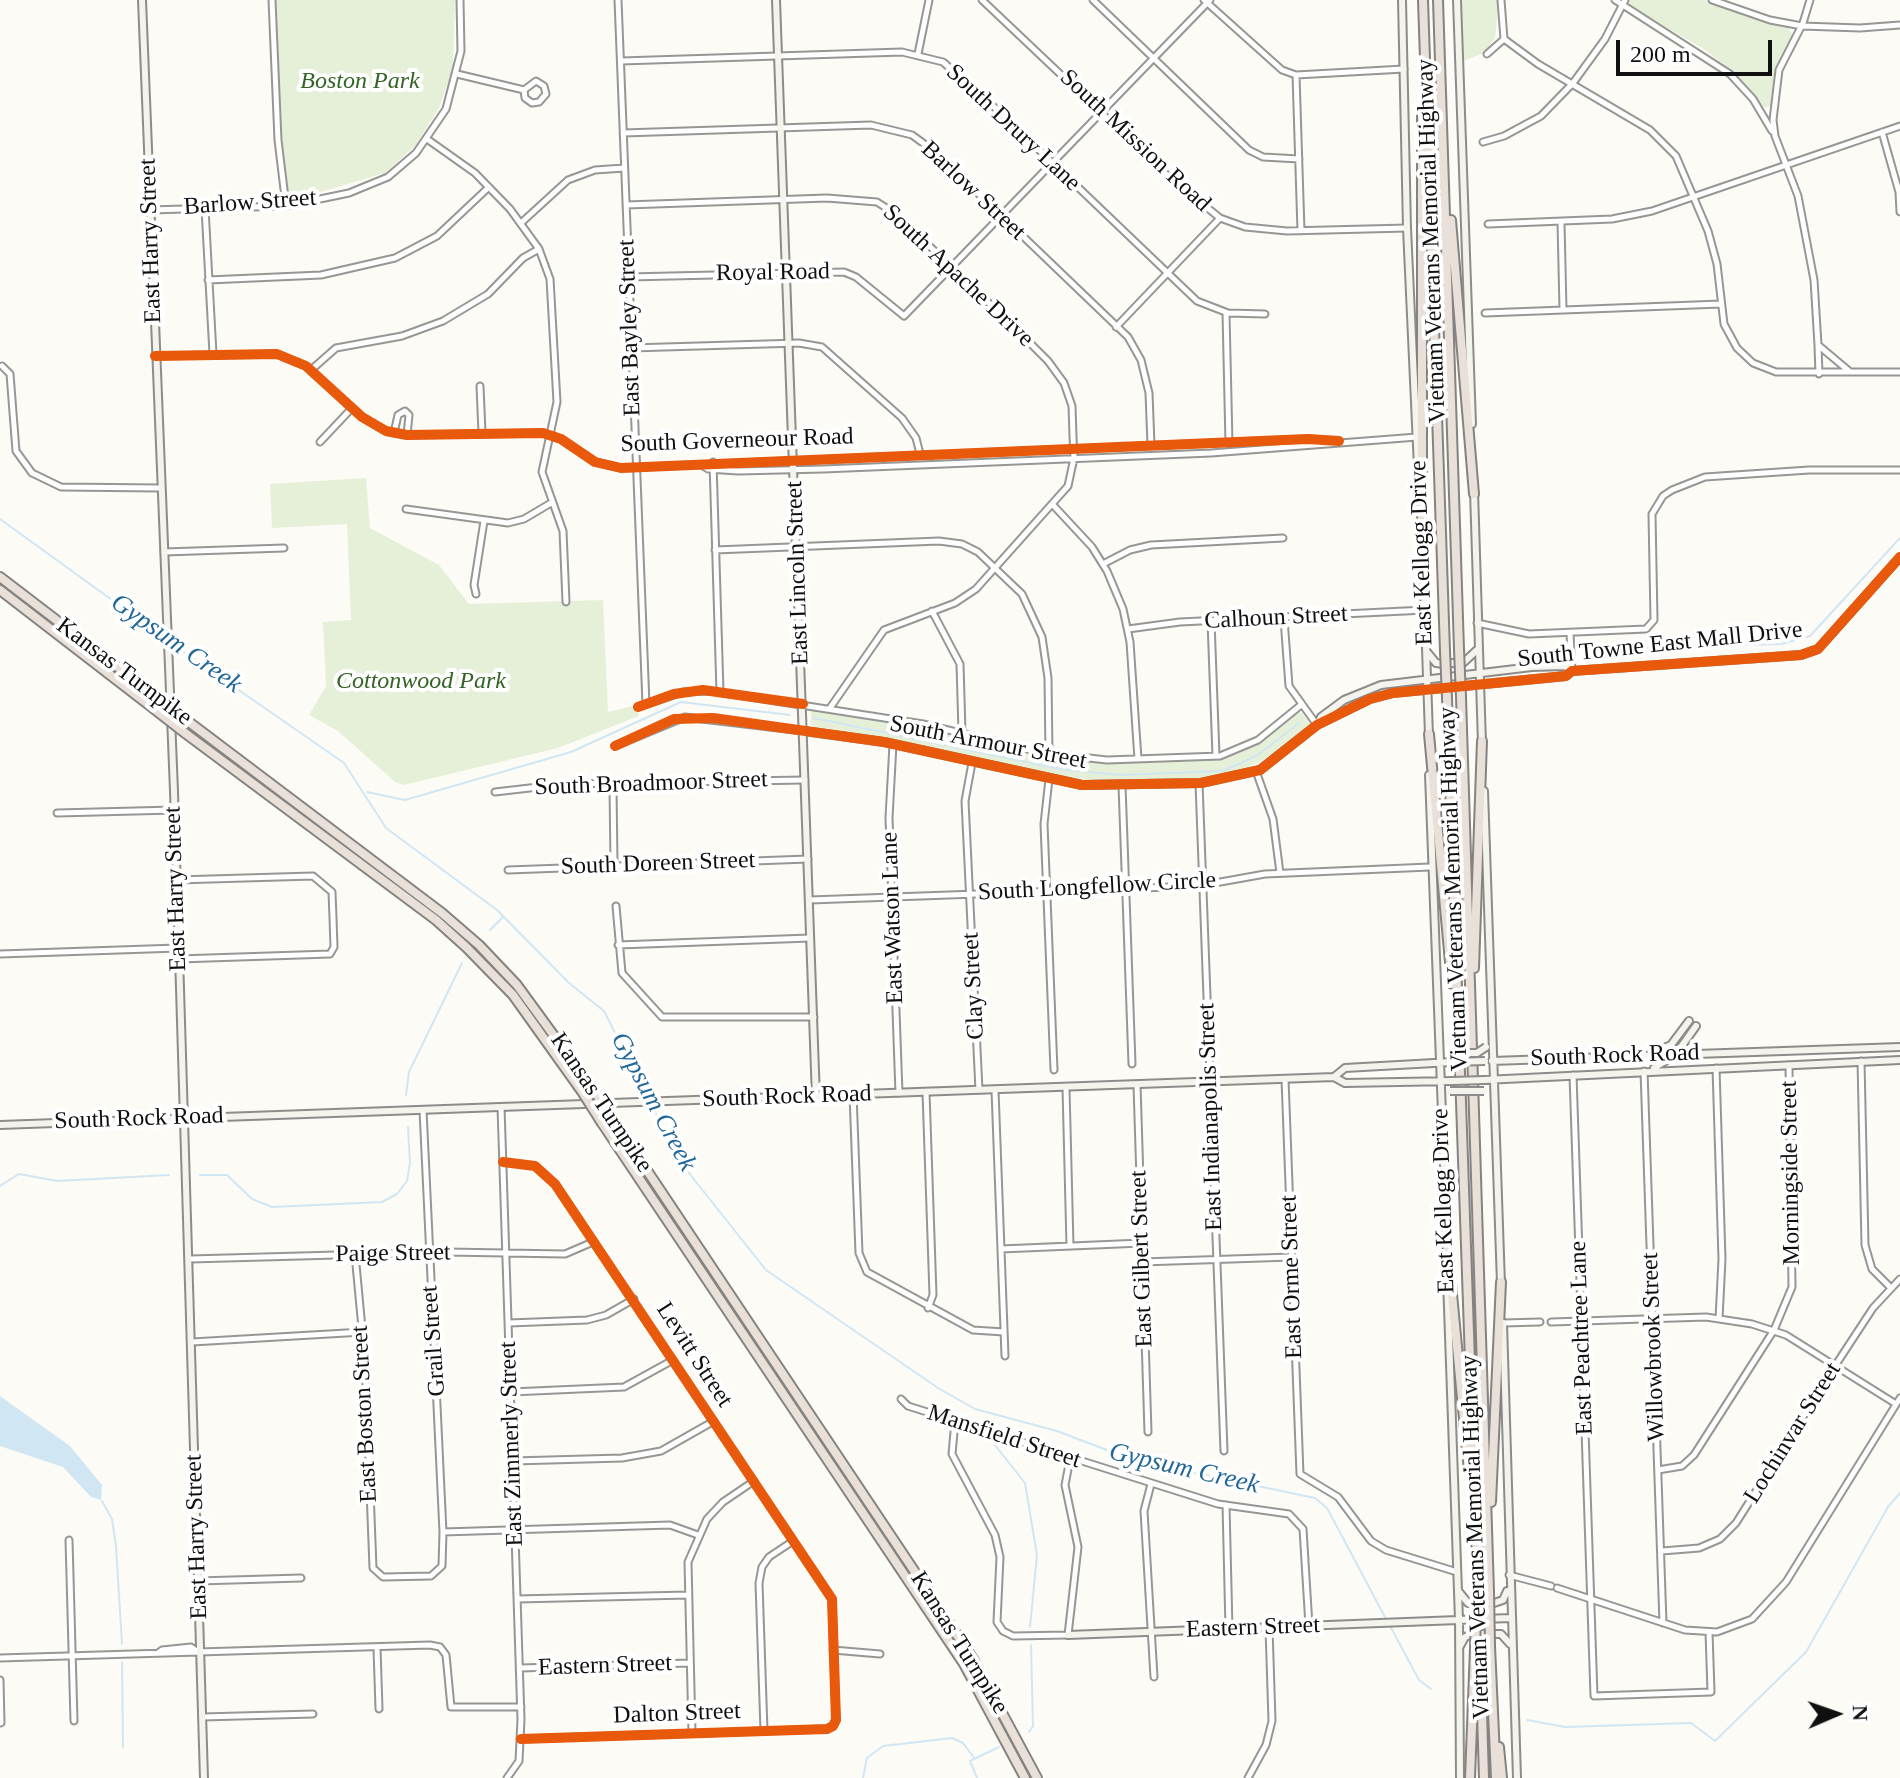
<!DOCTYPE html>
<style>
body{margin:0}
#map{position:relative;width:1900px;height:1778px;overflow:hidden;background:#fcfbf6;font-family:Georgia,serif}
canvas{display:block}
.north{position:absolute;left:1796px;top:1674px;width:80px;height:80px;-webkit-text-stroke:6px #fff;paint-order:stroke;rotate:88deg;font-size:22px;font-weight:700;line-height:32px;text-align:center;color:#101010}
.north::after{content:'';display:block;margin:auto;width:28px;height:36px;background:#101010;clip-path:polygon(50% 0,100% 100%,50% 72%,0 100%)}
.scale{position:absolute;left:1616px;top:40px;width:156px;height:36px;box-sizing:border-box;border:4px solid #101010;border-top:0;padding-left:10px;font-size:24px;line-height:28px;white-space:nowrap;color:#101010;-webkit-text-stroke:6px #fff;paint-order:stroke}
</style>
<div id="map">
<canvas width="1900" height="1778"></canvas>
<div class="north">N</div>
<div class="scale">200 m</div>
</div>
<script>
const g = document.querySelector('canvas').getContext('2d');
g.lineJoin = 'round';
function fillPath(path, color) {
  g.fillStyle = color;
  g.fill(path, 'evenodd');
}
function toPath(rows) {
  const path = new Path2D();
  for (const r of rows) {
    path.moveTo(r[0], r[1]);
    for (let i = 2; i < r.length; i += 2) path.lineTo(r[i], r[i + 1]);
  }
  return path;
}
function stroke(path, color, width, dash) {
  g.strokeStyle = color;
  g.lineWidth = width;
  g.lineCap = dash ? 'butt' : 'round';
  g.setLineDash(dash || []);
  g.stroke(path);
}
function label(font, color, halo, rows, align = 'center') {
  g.font = font + ' Georgia,serif';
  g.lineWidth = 8;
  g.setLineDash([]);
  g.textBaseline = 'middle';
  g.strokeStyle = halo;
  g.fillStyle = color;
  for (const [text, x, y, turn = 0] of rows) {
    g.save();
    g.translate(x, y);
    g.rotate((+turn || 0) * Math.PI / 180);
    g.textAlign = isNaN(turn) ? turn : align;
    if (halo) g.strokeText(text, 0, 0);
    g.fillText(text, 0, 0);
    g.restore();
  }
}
const green = toPath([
 [276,0,455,0,453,68,439,108,415,146,385,173,290,201,282,147],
 [1462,0,1499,0,1495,38,1484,53,1463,61],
 [1628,0,1705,0,1762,20,1786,25,1793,35,1775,71,1771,106,1763,108,1733,73,1707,51,1630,6],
 [366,478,370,528,439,565,469,604,603,600,608,712,637,705,639,716,558,748,404,785,395,782,338,731,309,715,326,686,323,622,351,620,347,524,272,528,270,484],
 [812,709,913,725,1037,756,1102,763,1222,758,1261,742,1296,713,1302,713,1310,724,1271,756,1235,773,1208,778,1104,781,1046,775,912,743,814,727,810,724]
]);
const water = toPath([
 [0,1396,70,1446,102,1485,101,1500,91,1497,63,1467,0,1446]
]);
const stream = toPath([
 [0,519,166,639],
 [171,643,344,763,386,828,497,910,569,983,604,1011,681,1163,766,1270,938,1388,975,1409,1057,1431,1133,1460,1315,1498,1327,1508,1386,1619],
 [1602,649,1781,644,1810,636,1900,538],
 [814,718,1060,769,1120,775,1223,771,1258,755,1299,723],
 [367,792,405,800,571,752,681,702,790,715],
 [490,930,503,917],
 [406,1095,409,1072,462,963],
 [200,1175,227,1175,252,1199,272,1207,382,1202,397,1194,407,1181,410,1163,408,1127],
 [0,1186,19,1174,57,1181,169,1175],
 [994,1444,1025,1483,1037,1555,1030,1627],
 [102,1501,112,1519,116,1546,122,1644],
 [1389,1624,1419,1680,1431,1689],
 [122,1662,123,1747],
 [1527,1720,1565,1727,1691,1723,1715,1741,1806,1652,1888,1507,1900,1493],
 [1029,1732,1033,1726,1031,1645],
 [863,1778,867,1758,883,1746,952,1738,963,1743,975,1759],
 [977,1778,970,1761,999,1747]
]);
const street = toPath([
 [272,0,278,140,286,206],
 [618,0,646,704],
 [982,0,1169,177,1220,218,1245,227,1287,231,1407,228],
 [1093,0,1249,150,1263,157,1299,159],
 [1204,0,1282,70,1296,75,1404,69],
 [1501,0,1504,39,1538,64,1650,130,1676,156,1708,231,1717,264,1724,324,1737,348,1753,363,1776,372,1900,372],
 [1615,0,1730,74,1753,99,1772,131],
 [1712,0,1770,20,1802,26,1860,28,1900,25],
 [1810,0,1803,23,1779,70,1773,120,1775,136,1798,196,1814,280,1818,345,1849,371],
 [918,54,929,0],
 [1487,54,1504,39],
 [621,61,902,52,943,62,992,105,1197,301,1228,313,1265,314],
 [457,74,524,90,525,98,532,103,539,102,546,94,544,86,536,81,524,90],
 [1296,75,1301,231],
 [1882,132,1899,192,1900,212],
 [623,133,871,125,912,135,934,151,1128,337,1141,360,1149,393,1151,445],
 [427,139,475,173,510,209,539,249,550,279,557,402,542,472,563,531,566,602],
 [1483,142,1504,136,1541,116,1573,83,1605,39,1625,0],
 [626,205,827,198,877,202,897,215,1016,329,1048,361,1064,383,1072,406,1073,436,1074,458,1068,486,976,589,955,603,884,630,830,708],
 [205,208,213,354],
 [150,210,286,206,349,193,388,177,416,153,446,109,461,51,460,0],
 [1561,222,1563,310],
 [521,223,568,180,595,170,624,168],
 [1488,224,1612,219,1652,211,1900,126],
 [628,277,844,272,856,277,904,316,1210,0],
 [208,280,321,275,395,258,437,236,489,187],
 [1226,313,1229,444],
 [1485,313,1721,304],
 [1116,327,1220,218],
 [1818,346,1819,374],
 [631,348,799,343,822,347,902,418,916,438,920,454],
 [155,356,277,354,306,366,362,417,386,431,407,435,543,433,561,439,595,462,621,468,1308,439,1339,441],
 [2,366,10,374,16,451,32,473,61,487,160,488],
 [311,370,336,348,402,336,443,321,488,294,523,258,539,249],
 [480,386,482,433],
 [394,433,398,415,405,411,409,415,407,435],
 [320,442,352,408],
 [713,462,720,692],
 [703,466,708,469,738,471,823,469,1211,453,1417,437],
 [1053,505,1092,547,1107,571,1123,609,1130,642,1138,759],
 [406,509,508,523,524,519,551,503],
 [715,550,939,541,962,544,978,552,1022,594,1042,637,1048,678,1049,754],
 [164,552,284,548],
 [1103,564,1130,550,1151,545,1283,538],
 [476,594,474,585,484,521],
 [932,611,960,664,962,732],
 [1284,619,1289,686,1317,725],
 [1211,621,1216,756],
 [1477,623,1529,634,1646,629,1654,620,1652,514,1663,496,1672,490,1705,477,1809,470,1900,470],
 [1128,629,1180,622,1425,610],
 [1570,634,1572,671],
 [638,707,683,692,711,691,923,724,1044,753,1107,760,1220,756,1258,740,1301,705],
 [893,744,889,818,899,1093],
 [615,746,685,717,803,731],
 [972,763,965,801,979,1090],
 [1256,771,1273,819,1280,873],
 [1049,779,1044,824,1054,1070],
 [1199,783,1224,1451],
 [1122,785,1132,1064],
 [613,786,614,865],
 [495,792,564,784,805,780],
 [57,813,174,810],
 [508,870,808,859],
 [176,880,313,876,332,892,333,918,334,947,330,954,178,959],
 [810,900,1198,886,1265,874,1430,867],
 [616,906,622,973,662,1017,814,1017],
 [618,945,810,938],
 [0,954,178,948],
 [1861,1061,1865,1245,1872,1269,1890,1287],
 [1716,1068,1722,1259,1719,1319],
 [1644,1071,1663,1623],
 [1573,1075,1594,1696,1711,1692,1709,1632],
 [1285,1079,1300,1474,1338,1497,1371,1541,1386,1550,1457,1572],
 [1137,1085,1148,1432],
 [1066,1088,1070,1246],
 [995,1090,1005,1356],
 [926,1092,933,1295,928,1308],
 [853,1094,859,1253,867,1272,973,1330,1004,1332],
 [501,1107,521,1719,519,1761,507,1778],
 [503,1162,535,1166,555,1184,832,1599,836,1720,833,1726,827,1729,521,1739],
 [1001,1249,1142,1243],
 [355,1254,365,1360,373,1568,383,1577,431,1576,442,1566,443,1532,423,1110],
 [190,1259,447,1252,565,1254,593,1242],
 [1142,1262,1291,1257],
 [1551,1322,1706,1317,1752,1324,1786,1335,1896,1404],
 [509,1323,587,1320,606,1315,634,1299],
 [1503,1323,1540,1322],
 [192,1342,363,1332],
 [511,1392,624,1387,673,1360],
 [901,1399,908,1406,1218,1504,1289,1514,1303,1529,1309,1626],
 [955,1421,952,1454,995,1535,1000,1557,997,1622,1003,1631,1013,1636,1068,1635,1078,1547,1065,1485,1070,1459],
 [513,1461,622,1458,661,1451,714,1421],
 [1658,1470,1682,1466,1694,1455,1774,1330,1792,1287,1789,1065],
 [1151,1484,1144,1511,1154,1677],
 [1226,1505,1229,1629],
 [443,1532,670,1525,698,1535],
 [69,1540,74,1721],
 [1662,1551,1699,1548,1720,1539,1736,1523,1835,1366,1873,1308,1900,1279],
 [1509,1575,1551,1586],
 [198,1581,301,1578],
 [1557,1588,1685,1630,1717,1632,1752,1619,1786,1582,1900,1398],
 [517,1599,688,1595],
 [377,1648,379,1709],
 [833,1650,880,1654],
 [158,1653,162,1650,191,1647,200,1653],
 [0,1658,430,1645,440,1647,446,1655,451,1707,521,1707],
 [520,1668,690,1663],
 [0,1680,1,1723],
 [202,1717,313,1714],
 [764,1731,759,1583,762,1567,769,1557,793,1541],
 [692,1733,688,1562,707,1519,723,1502,754,1481],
 [1248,1778,1266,1745,1272,1721,1269,1628]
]);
const secondary = toPath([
 [142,0,174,791,204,1778],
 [776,0,816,1098],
 [1402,0,1407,228,1418,468],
 [1457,0,1472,424],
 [1474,491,1482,744],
 [1422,531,1429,736],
 [1427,652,1436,663,1443,664,1464,662,1477,650],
 [1317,725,1321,717,1344,700,1381,685,1532,667,1565,666,1572,671],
 [804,731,884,742,1082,785,1201,783,1260,770,1317,725,1370,699,1393,693,1566,676,1572,671,1801,655,1818,649,1900,557],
 [1429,775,1447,1243],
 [1484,791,1501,1284],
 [1654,1052,1671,1045,1689,1021],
 [1492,1061,1900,1047],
 [1654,1068,1676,1054,1696,1026],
 [1334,1077,1345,1068,1452,1062],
 [1484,1080,1900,1060],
 [0,1125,1334,1077,1345,1083,1453,1081],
 [1447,1279,1459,1620,1460,1778],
 [1503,1323,1517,1778],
 [1459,1592,1468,1603,1491,1604,1503,1600,1507,1591],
 [1068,1635,1510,1618],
 [1460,1646,1465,1637,1473,1634,1501,1634,1510,1644]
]);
const highway = toPath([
 [1423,0,1445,651],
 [1438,0,1459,649],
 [1451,220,1474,494],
 [1422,533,1422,109],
 [0,577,153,694],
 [0,590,153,708],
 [1461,697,1489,1592],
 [1447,698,1478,1592],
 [185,719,442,913,479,945,517,985,595,1092],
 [185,733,436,920,466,947,513,995,583,1093],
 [1429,734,1452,984],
 [1474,968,1482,741],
 [614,1121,973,1659,1037,1778],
 [602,1123,964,1664,1025,1778],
 [1447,1242,1469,1471],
 [1491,1502,1501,1282],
 [1490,1646,1496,1778],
 [1480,1647,1484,1778],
 [1499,1747,1502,1778],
 [1470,1778,1475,1648]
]);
const secondaryBridge = toPath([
 [1450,1053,1477,1053,1486,1047],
 [1452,1062,1485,1061],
 [1453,1081,1484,1080],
 [1450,1091,1484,1091]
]);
const highwayBridge = toPath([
 [1459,649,1461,697],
 [1445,651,1447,698],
 [153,694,185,719],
 [153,708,185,733],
 [595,1092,614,1121],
 [583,1093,602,1123],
 [1489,1592,1490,1646],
 [1475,1647,1477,1592]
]);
const cycleway = toPath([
 [155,356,277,354,306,366,362,417,386,431,407,435,543,433,561,439,595,462,621,468,1308,439,1339,441],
 [638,707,674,694,703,690,803,704],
 [615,746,674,719,713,718,884,742,1082,785,1201,783,1260,770,1317,725,1370,699,1393,693,1566,676,1572,671,1801,655,1818,649,1900,557],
 [503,1162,535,1166,555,1184,832,1599,836,1720,833,1726,827,1729,521,1739]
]);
const parkNames = [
 ["Boston Park",360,82],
 ["Cottonwood Park",421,682]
];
const streetNames = [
 ["South Drury Lane",1013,128,43],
 ["South Mission Road",1135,141,43],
 ["Barlow Street",973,191,43],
 ["Barlow Street",250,203,-4],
 ["East Harry Street",151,241,-92],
 ["Vietnam Veterans Memorial Highway",1432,241,-92],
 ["Royal Road",773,273,-1],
 ["South Apache Drive",958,276,43],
 ["East Bayley Street",630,328,-92],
 ["South Governeour Road",737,441,-2],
 ["East Kellogg Drive",1422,553,-92],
 ["East Lincoln Street",798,573,-92],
 ["Calhoun Street",1276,618,-3],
 ["South Towne East Mall Drive",1660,645,-6],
 ["Kansas Turnpike",124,672,37],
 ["South Armour Street",988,743,11],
 ["South Broadmoor Street",651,784,-2],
 ["South Doreen Street",658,864,-2],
 ["South Longfellow Circle",1097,887,-3],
 ["East Harry Street",176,889,-92],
 ["Vietnam Veterans Memorial Highway",1454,889,-92],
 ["East Watson Lane",893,918,-92],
 ["Clay Street",974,986,-93],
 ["South Rock Road",1615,1056,-2],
 ["South Rock Road",787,1097,-2],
 ["Kansas Turnpike",601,1103,56],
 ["East Indianapolis Street",1211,1117,-92],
 ["South Rock Road",139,1119,-2],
 ["Morningside Street",1791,1173,-91],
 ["East Kellogg Drive",1444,1201,-92],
 ["Paige Street",393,1254,-1],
 ["East Gilbert Street",1142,1259,-92],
 ["East Orme Street",1292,1277,-92],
 ["East Peachtree Lane",1582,1338,-92],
 ["Grail Street",434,1341,-94],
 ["Willowbrook Street",1654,1347,-92],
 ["Levitt Street",694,1355,57],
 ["East Boston Street",365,1414,-93],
 ["Lochinvar Street",1793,1433,-58],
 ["Mansfield Street",1004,1437,18],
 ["East Zimmerly Street",512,1444,-92],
 ["East Harry Street",197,1537,-92],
 ["Vietnam Veterans Memorial Highway",1476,1537,-92],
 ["Eastern Street",1253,1628,-2],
 ["Kansas Turnpike",959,1643,58],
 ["Eastern Street",605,1666,-2],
 ["Dalton Street",677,1714,-2]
];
const waterNames = [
 ["Gypsum Creek",176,644,35],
 ["Gypsum Creek",653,1102,62],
 ["Gypsum Creek",1184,1469,13]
];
fillPath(green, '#e6f0d8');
fillPath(water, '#d0e7f3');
stroke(stream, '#d0e7f3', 2);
stroke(street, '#969694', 9);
stroke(secondary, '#8d8c8a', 10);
stroke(highway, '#848381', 12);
stroke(street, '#fffefe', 5);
stroke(secondary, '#f4f3ec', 6);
stroke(highway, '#e8e0d9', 8);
stroke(secondaryBridge, '#8d8c8a', 10, []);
stroke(highwayBridge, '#848381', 12, []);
stroke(secondaryBridge, '#f4f3ec', 6);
stroke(highwayBridge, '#e8e0d9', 8);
stroke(cycleway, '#e8590c', 10);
label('italic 24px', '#336325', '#fff', parkNames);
label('24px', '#101010', '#fff', streetNames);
label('italic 26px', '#236799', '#fff', waterNames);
</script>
